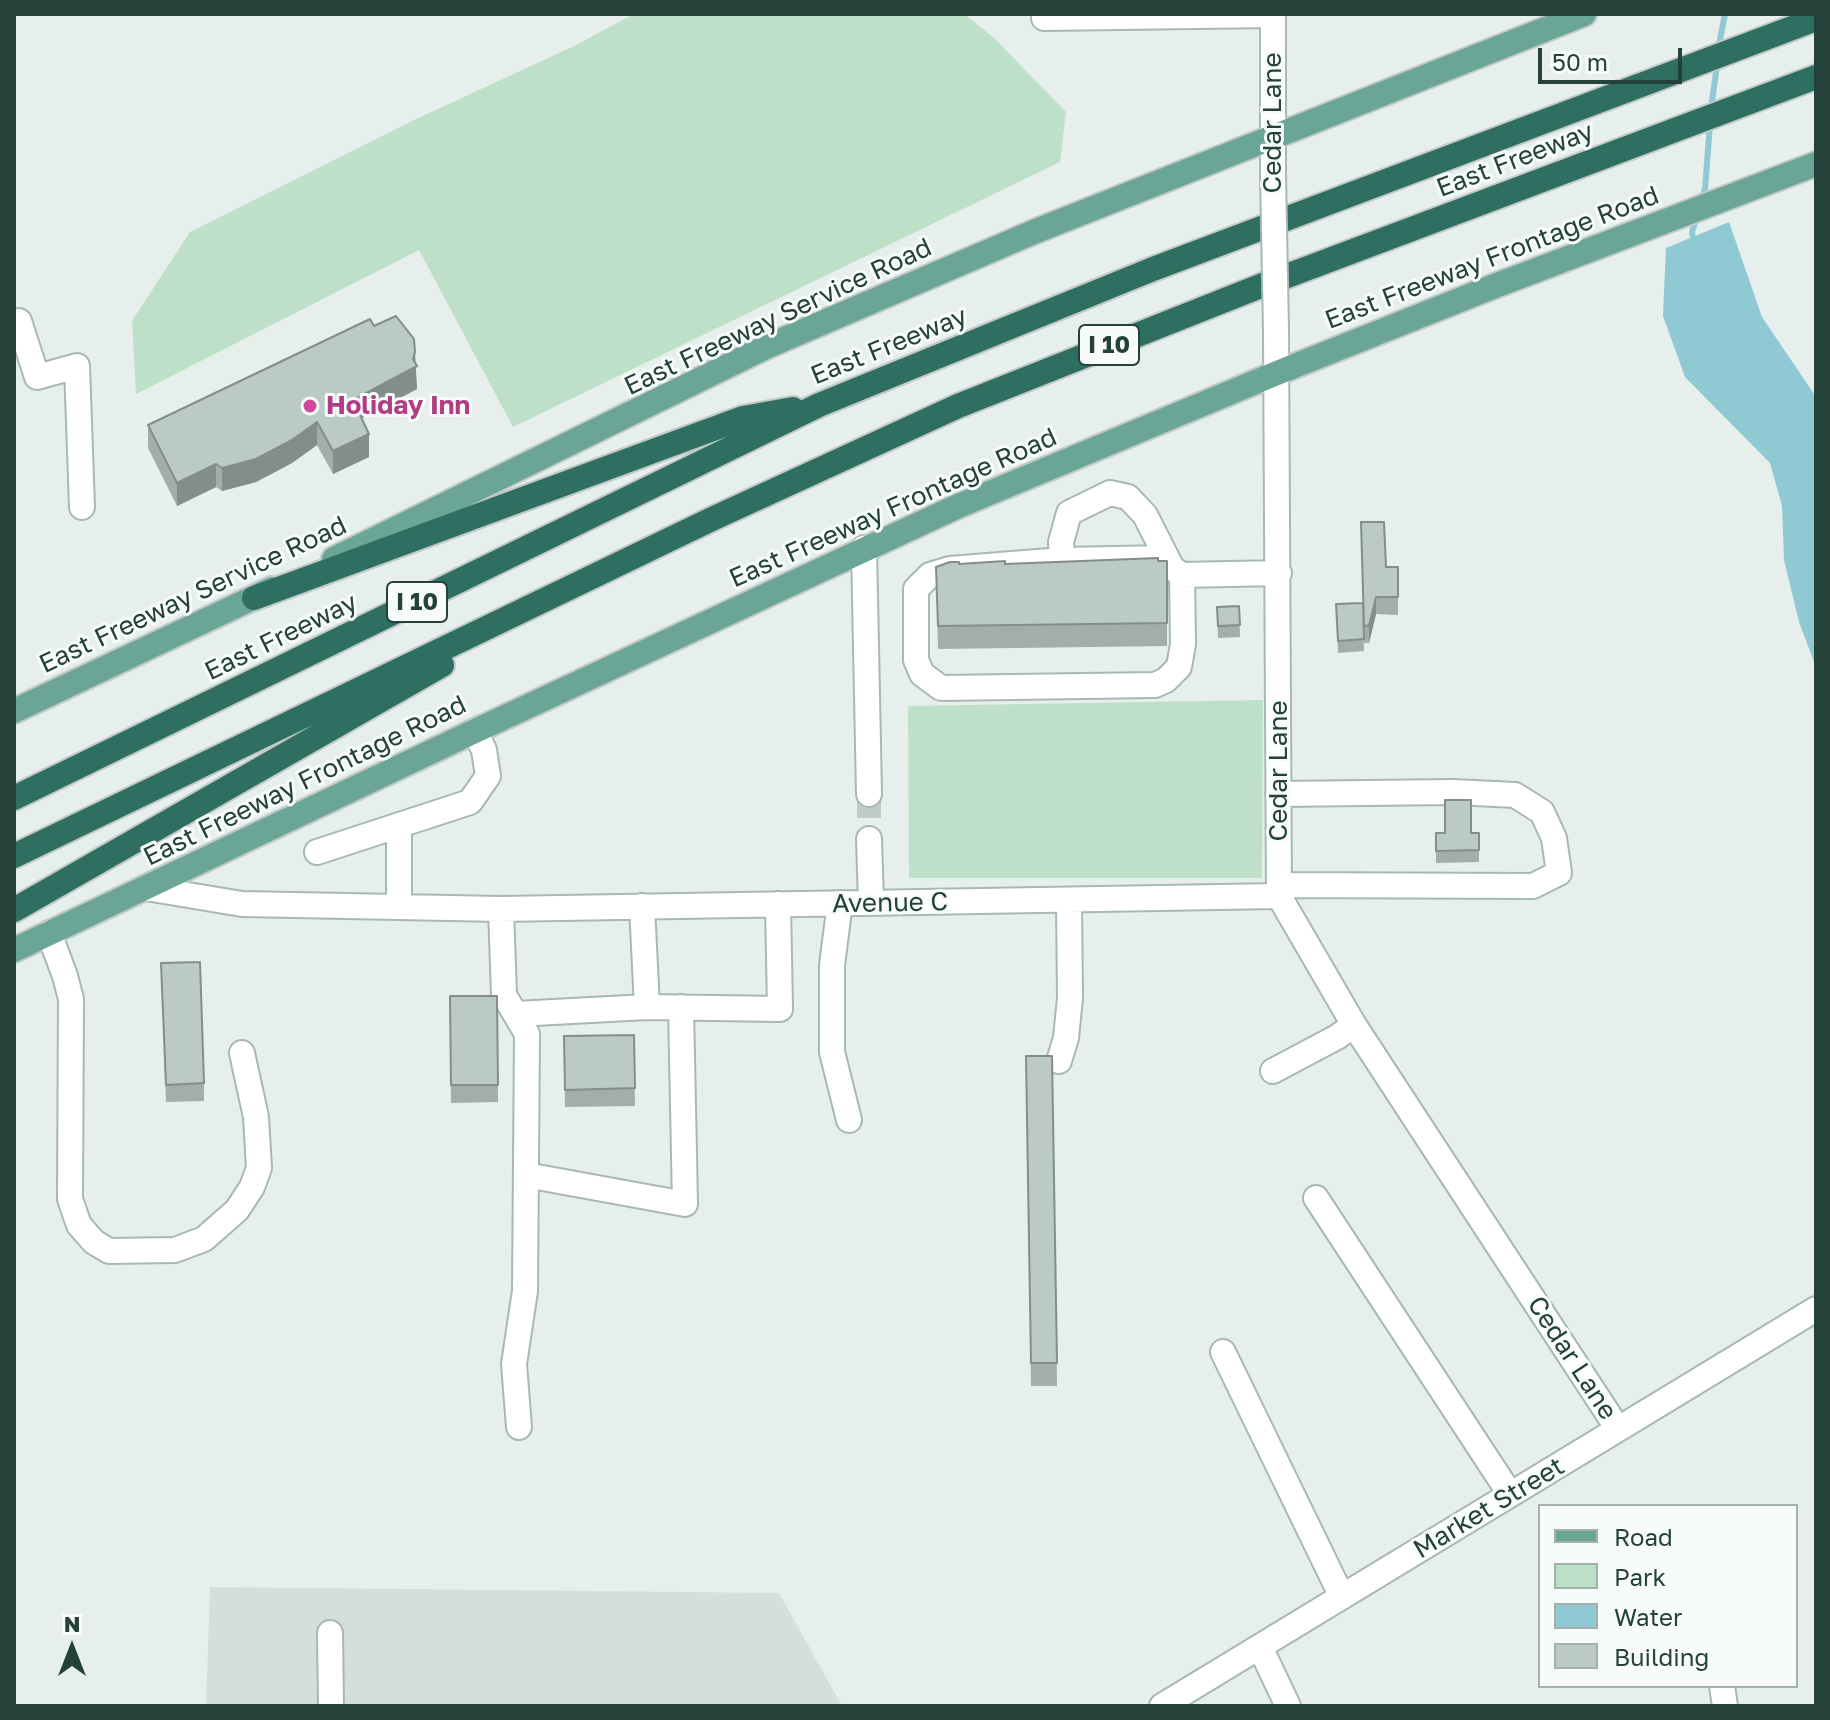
<!DOCTYPE html>
<style>
body{margin:0}
#map{position:relative;width:1830px;height:1720px;overflow:hidden;background:#e6efeb;font-family:"Golos Text",sans-serif}
canvas{display:block}
.frame{position:absolute;inset:0;border:16px solid #24423a;pointer-events:none}
.legend{position:absolute;left:1538px;top:1504px;width:260px;height:184px;box-sizing:border-box;background:#f7fbf9;border:2px solid #a3b1ad;margin:0;padding:10px 14px;list-style:none;font-size:24px;color:#24423a}
.legend li{display:flex;align-items:center;gap:16px;height:40px}
.legend b{width:40px;border:2px solid #a3b1ad}
.north{position:absolute;left:32px;top:1608px;width:80px;height:80px;-webkit-text-stroke:6px #f7fbf9;paint-order:stroke;rotate:0deg;font-size:22px;font-weight:700;line-height:32px;text-align:center;color:#24423a}
.north::after{content:'';display:block;margin:auto;width:28px;height:36px;background:#24423a;clip-path:polygon(50% 0,100% 100%,50% 72%,0 100%)}
.scale{position:absolute;left:1538px;top:48px;width:144px;height:36px;box-sizing:border-box;border:4px solid #24423a;border-top:0;padding-left:10px;font-size:24px;line-height:28px;white-space:nowrap;color:#24423a;-webkit-text-stroke:6px #f7fbf9;paint-order:stroke}
</style>
<div id="map">
<canvas width="1830" height="1720"></canvas>
<div class="frame"></div>
<ul class="legend">
<li><b style="height:10px;background:#6aa596"></b>Road</li>
<li><b style="height:22px;background:#bfe0c8"></b>Park</li>
<li><b style="height:22px;background:#8ec9d4"></b>Water</li>
<li><b style="height:22px;background:#bbcac4"></b>Building</li>
</ul>
<div class="north">N</div>
<div class="scale">50 m</div>
</div>
<script>
const g = document.querySelector('canvas').getContext('2d');
g.lineJoin = 'round';
function fillPath(path, color) {
  g.fillStyle = color;
  g.fill(path, 'evenodd');
}
function toPath(rows) {
  const path = new Path2D();
  for (const r of rows) {
    path.moveTo(r[0], r[1]);
    for (let i = 2; i < r.length; i += 2) path.lineTo(r[i], r[i + 1]);
  }
  return path;
}
function stroke(path, color, width, dash) {
  g.strokeStyle = color;
  g.lineWidth = width;
  g.lineCap = dash ? 'butt' : 'round';
  g.setLineDash(dash || []);
  g.stroke(path);
}
function label(font, color, halo, rows, align = 'center') {
  g.font = font + ' "Golos Text",sans-serif';
  g.lineWidth = 6;
  g.setLineDash([]);
  g.textBaseline = 'middle';
  g.strokeStyle = halo;
  g.fillStyle = color;
  for (const [text, x, y, turn = 0] of rows) {
    g.save();
    g.translate(x, y);
    g.rotate((+turn || 0) * Math.PI / 180);
    g.textAlign = isNaN(turn) ? turn : align;
    if (halo) g.strokeText(text, 0, 0);
    g.fillText(text, 0, 0);
    g.restore();
  }
}
const built = toPath([
 [210,1587,779,1593,842,1706,206,1706]
]);
const green = toPath([
 [634,14,964,14,993,37,1066,112,1060,162,513,427,419,250,136,394,132,321,190,232,412,121,574,46],
 [1263,700,1262,878,909,878,908,706]
]);
const water = toPath([
 [1729,222,1762,317,1816,397,1816,667,1799,622,1784,560,1782,506,1770,463,1685,377,1663,316,1666,248]
]);
const stream = toPath([
 [1718,50,1725,14],
 [1711,109,1717,65],
 [1701,200,1705,189,1710,124],
 [1694,243,1692,232,1696,219]
]);
const minorTunnel = toPath([
 [869,794,869,839]
]);
const minor = toPath([
 [1273,14,1273,174],
 [1044,18,1273,15],
 [14,322,19,321,37,377,77,366,82,507],
 [1276,331,1279,896,1354,1025,1618,1429],
 [864,548,869,794],
 [1167,558,1062,560,1061,542,1069,513,1110,493,1128,497,1145,515,1172,568,1182,575,1279,573],
 [1062,560,950,569,930,575,916,589,916,660,922,674,941,688,1155,685,1166,680,1179,667,1183,644,1182,575],
 [1278,794,1453,792,1515,795,1542,812,1554,838,1559,873,1533,886,1279,885],
 [399,825,399,907],
 [869,839,871,903],
 [317,852,470,802,488,776,484,750,475,731],
 [146,888,242,904,501,909,1279,896],
 [840,903,832,965,832,1052,849,1120],
 [501,909,504,995,527,1034,525,1291,514,1364,519,1427],
 [49,933,65,976,71,999,70,1199,79,1225,94,1242,109,1251,175,1250,204,1239,237,1210,252,1187,259,1168,256,1117,242,1053],
 [647,1007,780,1009,778,904],
 [516,1014,647,1007,642,906],
 [1059,1061,1066,1038,1070,998,1069,900],
 [1273,1071,1337,1037,1354,1025],
 [526,1175,685,1204,681,1007],
 [1316,1198,1510,1494],
 [1223,1352,1342,1597],
 [330,1633,331,1706],
 [1260,1647,1288,1706],
 [1722,1686,1725,1706],
 [1162,1706,1816,1309]
]);
const major = toPath([
 [334,559,766,347,1036,231,1584,14],
 [14,711,272,589],
 [14,950,475,731,956,507,1277,373,1492,287,1816,164]
]);
const highway = toPath([
 [254,598,743,418,793,409],
 [14,798,819,405,1153,269,1816,19],
 [14,856,712,519,958,406,1263,285,1816,77],
 [14,910,442,665]
]);
const minorBridge = toPath([
 [1273,174,1276,331]
]);
const wall = toPath([
 [374,326,415,363,417,389,361,418,369,457,333,474,317,445,292,463,256,482,222,491,216,487,177,506,148,448,148,425],
 [1167,561,1167,646,938,649,936,567,959,564],
 [1386,567,1398,567,1398,615,1376,614,1369,643,1364,643,1363,614,1364,651,1338,653,1336,604,1363,603],
 [1239,606,1240,637,1218,638,1217,607],
 [1436,833,1479,833,1479,862,1436,863],
 [161,963,204,1083,204,1101,166,1102],
 [450,996,497,996,498,1102,451,1103],
 [634,1035,635,1106,565,1107,564,1036],
 [1026,1056,1052,1056,1057,1386,1031,1386]
]);
const shadedWall = toPath([
 [415,352,417,389,353,423,353,400,413,359],
 [317,422,317,445,292,463,256,482,222,491,222,468],
 [369,434,369,457,333,474,333,451],
 [216,464,216,487,177,506,177,483],
 [1376,597,1376,614,1369,643,1369,626]
]);
const building = toPath([
 [396,316,414,339,415,352,413,359,417,366,353,400,369,434,333,451,317,422,292,440,256,459,222,468,216,464,177,483,148,425,370,319,374,326,396,316],
 [1361,522,1384,522,1386,567,1398,567,1398,597,1376,597,1369,626,1364,625,1361,522],
 [1158,558,1158,561,1167,561,1167,623,938,626,936,567,950,562,959,562,959,564,1005,561,1005,564,1158,558],
 [1363,603,1364,639,1338,641,1336,604,1363,603],
 [1239,606,1240,625,1218,626,1217,607,1239,606],
 [1445,800,1471,800,1471,833,1479,833,1479,850,1436,851,1436,833,1445,833,1445,800],
 [200,962,204,1083,166,1085,161,963,200,962],
 [450,996,497,996,498,1085,451,1085,450,996],
 [634,1035,635,1088,565,1090,564,1036,634,1035],
 [1026,1056,1052,1056,1057,1363,1031,1363,1026,1056]
]);
const markers = [
 [310,406,8,"#d1479c"]
];
const shields = [
 [1109,345,60],
 [417,602,60]
];
const shieldNames = [
 ["I 10",1109,345],
 ["I 10",417,602]
];
const streetNames = [
 ["Cedar Lane",1273,123,-90],
 ["East Freeway",1515,160,-21],
 ["East Freeway Frontage Road",1492,258,-21],
 ["East Freeway Service Road",778,317,-25],
 ["East Freeway",889,346,-22],
 ["East Freeway Frontage Road",893,508,-24],
 ["East Freeway Service Road",193,595,-25],
 ["East Freeway",281,637,-26],
 ["Cedar Lane",1279,771,-90],
 ["East Freeway Frontage Road",305,781,-26],
 ["Avenue C",890,903,-1],
 ["Cedar Lane",1572,1358,57],
 ["Market Street",1489,1508,-31]
];
const hotelNames = [
 ["Holiday Inn",326,406]
];
fillPath(built, '#d4dfda');
fillPath(green, '#bfe0c8');
fillPath(water, '#8ec9d4');
stroke(stream, '#8ec9d4', 6);
stroke(minorTunnel, '#bfccc8', 24, [24, 12]);
stroke(minor, '#a8b8b2', 28);
stroke(major, '#c2cac8', 28);
stroke(highway, '#c2cac8', 28);
stroke(minor, '#fff', 24);
stroke(major, '#6aa596', 24);
stroke(highway, '#2f6f62', 24);
stroke(minorBridge, '#a8b8b2', 28, []);
stroke(minorBridge, '#fff', 24);
fillPath(wall, '#a1aea9');
fillPath(shadedWall, '#838d89');
fillPath(building, '#bbcac4');
stroke(building, '#838d89', 2);
for (const [x, y, r, color] of markers) {
  const dot = new Path2D();
  dot.arc(x, y, r, 0, 2 * Math.PI);
  g.fillStyle = color;
  g.fill(dot);
  stroke(dot, '#f7fbf9', 3);
}
for (const [x, y, w] of shields) {
  const box = new Path2D();
  box.roundRect(x - w / 2, y - 20, w, 40, 6);
  g.fillStyle = '#f7fbf9';
  g.fill(box);
  stroke(box, '#24423a', 2);
}
label('bold 24px', '#24423a', null, shieldNames);
label('26px', '#24423a', '#f7fbf9', streetNames);
label('bold 26px', '#b23c85', '#f7fbf9', hotelNames, 'left');
</script>
